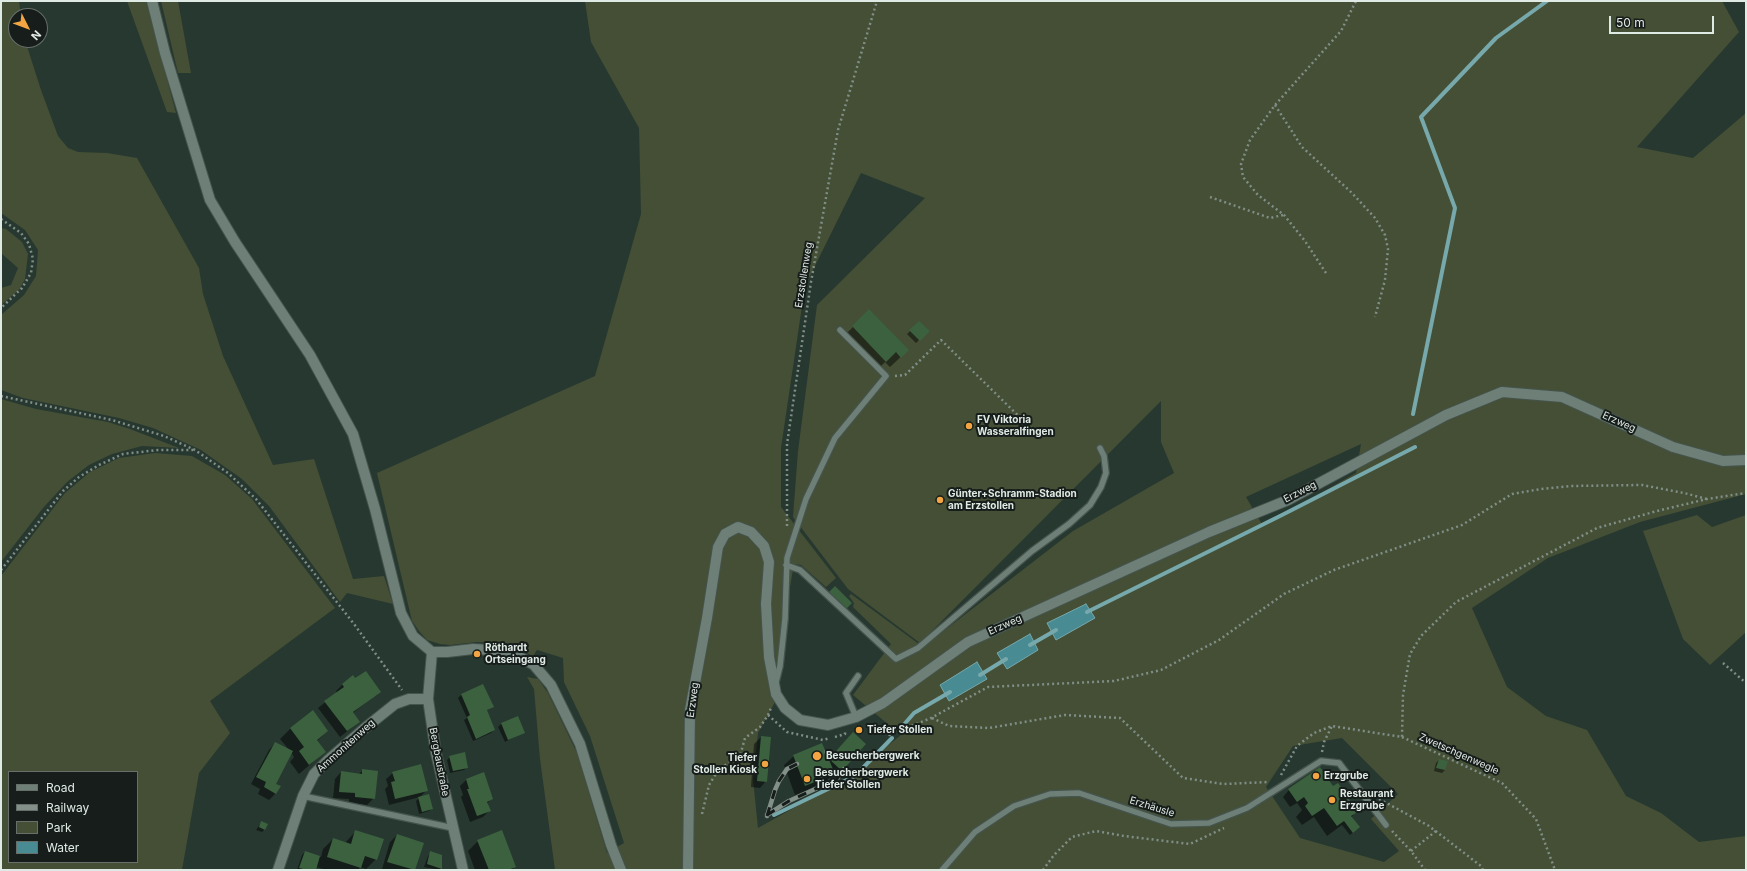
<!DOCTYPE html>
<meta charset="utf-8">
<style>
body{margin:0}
#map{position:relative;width:1747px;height:871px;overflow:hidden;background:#273830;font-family:Inter,sans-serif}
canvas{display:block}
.frame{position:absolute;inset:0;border:2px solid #e0eae5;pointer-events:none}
.legend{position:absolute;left:8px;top:771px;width:130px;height:92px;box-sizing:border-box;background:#161d1a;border:1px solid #676f6b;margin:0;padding:5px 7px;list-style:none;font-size:12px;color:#e0eae5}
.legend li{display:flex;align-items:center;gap:8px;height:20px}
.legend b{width:20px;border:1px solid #676f6b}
.north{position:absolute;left:8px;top:8px;width:40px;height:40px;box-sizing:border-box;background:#161d1a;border:1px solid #676f6b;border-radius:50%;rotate:132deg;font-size:11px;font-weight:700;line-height:16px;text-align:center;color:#e0eae5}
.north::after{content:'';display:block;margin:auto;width:14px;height:18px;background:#f2a542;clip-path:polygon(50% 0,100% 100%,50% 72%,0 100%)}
.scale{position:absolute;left:1609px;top:16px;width:105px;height:18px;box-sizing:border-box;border:2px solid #e0eae5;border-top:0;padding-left:5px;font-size:12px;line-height:14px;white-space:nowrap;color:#e0eae5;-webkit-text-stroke:3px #161d1a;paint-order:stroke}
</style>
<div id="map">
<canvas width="1747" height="871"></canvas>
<div class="frame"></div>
<ul class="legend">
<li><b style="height:5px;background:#6d7f77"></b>Road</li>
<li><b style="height:5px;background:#83908a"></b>Railway</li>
<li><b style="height:11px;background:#444f35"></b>Park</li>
<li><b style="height:11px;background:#488b93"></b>Water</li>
</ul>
<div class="north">N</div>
<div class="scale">50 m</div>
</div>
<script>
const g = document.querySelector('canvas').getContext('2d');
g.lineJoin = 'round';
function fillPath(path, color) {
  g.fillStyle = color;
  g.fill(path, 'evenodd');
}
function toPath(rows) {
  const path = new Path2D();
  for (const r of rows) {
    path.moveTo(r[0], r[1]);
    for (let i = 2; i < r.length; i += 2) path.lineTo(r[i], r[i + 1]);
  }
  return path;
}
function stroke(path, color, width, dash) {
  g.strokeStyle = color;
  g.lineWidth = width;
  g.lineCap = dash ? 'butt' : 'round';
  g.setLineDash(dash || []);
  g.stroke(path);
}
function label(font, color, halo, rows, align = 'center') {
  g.font = font + ' Inter,sans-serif';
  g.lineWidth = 4;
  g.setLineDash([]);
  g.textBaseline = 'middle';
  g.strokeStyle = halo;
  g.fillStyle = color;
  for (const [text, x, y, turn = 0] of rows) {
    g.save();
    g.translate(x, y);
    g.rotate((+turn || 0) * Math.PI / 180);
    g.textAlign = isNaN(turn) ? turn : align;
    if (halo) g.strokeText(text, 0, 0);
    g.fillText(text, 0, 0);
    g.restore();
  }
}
const green = toPath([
 [1,1,19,1,21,16,16,16,16,40,25,40,41,90,58,136,68,148,78,152,107,153,137,158,199,268,203,294,223,356,273,465,314,459,353,579,384,576,393,604,347,593,340,602,269,506,242,479,201,450,153,428,119,418,23,398,1,390,1,315,24,295,36,276,38,250,25,230,1,213],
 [127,1,146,1,176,113,167,112],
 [161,1,178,1,191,73,178,73],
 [585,1,1722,1,1739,32,1637,147,1693,158,1746,113,1746,494,1640,522,1548,558,1472,608,1507,687,1546,716,1587,730,1626,796,1661,813,1699,842,1746,836,1746,870,555,870,540,759,534,689,527,677,538,679,548,693,577,753,607,853,624,843,590,736,564,682,563,658,537,650,533,656,504,643,477,642,450,645,440,644,427,640,419,631,412,621,377,473,595,376,641,214,639,128,591,42],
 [861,173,925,198,817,305,798,451,793,517,848,589,920,643,1161,401,1161,442,1174,473,1073,531,923,647,851,594,849,596,854,603,853,607,891,644,853,695,901,735,847,778,758,828,753,779,758,733,775,702,779,649,794,564,801,565,826,587,836,578,781,507,781,448,805,286],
 [1361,444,1356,473,1263,526,1246,497],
 [1342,738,1398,794,1371,819,1399,851,1384,862,1300,838,1266,787,1293,746],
 [1,228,6,229,22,242,28,254,25,279,19,290,1,305,1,288,11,285,18,268,1,253],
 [1,399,36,409,108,422,130,429,179,448,142,446,112,454,89,465,67,482,43,508,1,562],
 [155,453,192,456,225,475,252,499,335,608,210,701,230,733,199,773,182,870,1,870,1,576,65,493,90,472,119,458],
 [9,772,137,772,137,862,9,862],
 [1697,515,1712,527,1746,515,1746,632,1710,665,1683,639,1643,531]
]);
const water = toPath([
 [1086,604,1095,618,1056,640,1047,623,1086,604],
 [1030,634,1038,650,1007,669,997,653,1030,634],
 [977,662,987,679,949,701,940,685,977,662]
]);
const shadow = toPath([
 [869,311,908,350,890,367,885,362,876,371,843,337],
 [919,322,928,331,916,343,907,334],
 [835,588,850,603,842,611,827,596],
 [353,677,355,680,380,691,353,713,359,722,340,737,318,708,337,693,336,691,342,685],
 [461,695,492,707,486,711,494,730,491,733,473,741,464,720,467,718,458,698],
 [313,712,327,731,317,741,325,752,299,774,290,762,294,757,291,752,274,784,276,793,269,800,258,794,260,789,251,784,269,750,275,743,290,751,280,739,290,729],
 [501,724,524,732,505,742,498,727],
 [761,737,766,781,760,788,751,787,754,744],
 [847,740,865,744,834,777,832,775,823,784,795,795,784,765,794,756,828,761],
 [450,757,467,767,464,770,450,773,447,760],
 [1439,760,1445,770,1442,773,1434,771,1436,763],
 [363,770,374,798,367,805,349,803,349,799,333,798,335,779,341,772,359,774],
 [393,773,427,790,419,798,432,808,429,811,419,814,416,801,420,797,389,805,385,789,388,786,386,779],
 [483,773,492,798,487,804,489,811,483,817,470,822,461,797,463,795,460,786,466,780],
 [1332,786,1357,812,1351,817,1356,830,1350,835,1342,825,1327,836,1314,817,1302,825,1296,817,1302,810,1297,803,1290,807,1283,797,1289,790],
 [261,823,265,829,262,832,256,830],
 [356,831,376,859,366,869,360,867,358,870,327,870,316,867,315,870,297,870,302,855,305,852,321,857,323,849,333,839,345,843],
 [397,835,423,844,414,870,382,869,390,842],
 [478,841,515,866,512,870,475,870,468,851],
 [431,853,441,868,440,870,424,867,428,856]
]);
const stream = toPath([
 [1413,414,1455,208,1421,117,1496,38,1547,1],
 [1087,612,1284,514,1415,447],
 [1030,645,1056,630],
 [980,675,1006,659],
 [901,728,914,713,950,692],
 [774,815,855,776,892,738]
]);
const building = toPath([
 [869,309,909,350,901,358,896,352,886,362,852,326],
 [919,321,930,331,920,341,909,330],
 [835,586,852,603,846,609,829,592],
 [366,671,381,692,353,712,360,722,347,731,324,701,344,687,342,684,353,675,355,678],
 [483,684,494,707,487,710,495,730,476,739,467,717,470,715,461,694],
 [313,710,328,731,317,740,326,752,309,765,299,751,304,747,290,728],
 [518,716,525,733,508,740,501,723],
 [853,732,866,744,842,771,829,759],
 [761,736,771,737,767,782,757,781],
 [275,742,293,751,276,784,281,786,276,794,264,787,266,782,256,777],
 [822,743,835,774,805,786,793,755],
 [465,752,468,768,453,771,449,756],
 [1439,759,1448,761,1445,770,1436,768],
 [421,764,428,791,395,799,391,782,395,781,392,772],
 [1320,767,1333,786,1338,783,1358,812,1351,816,1360,827,1353,833,1344,821,1337,826,1324,808,1312,816,1305,806,1308,803,1304,797,1297,802,1288,789],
 [362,769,378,771,375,799,355,797,355,793,339,792,341,771,362,774],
 [484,772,493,799,487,802,491,811,477,816,467,789,469,789,466,779],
 [429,794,433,809,422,812,418,797],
 [261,821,268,824,265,830,259,827],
 [355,830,384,839,377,860,365,856,361,868,327,857,333,838,351,844],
 [502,830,516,867,508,870,489,870,477,840],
 [397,834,424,843,415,870,387,862],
 [305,851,320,856,316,870,307,870,299,868],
 [430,851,442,855,442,869,427,864]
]);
const path = toPath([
 [1275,105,1302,147,1352,193,1375,218,1385,235,1388,249,1385,280,1375,317],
 [1210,197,1270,218,1283,215],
 [1,219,21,233,29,244,33,259,31,273,22,288,1,308],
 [1326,273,1305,241,1284,215,1258,195,1243,177,1241,164,1250,140,1275,105,1341,31,1356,1],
 [895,376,905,375,941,340,1037,434,1045,435],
 [1,396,112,420,164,436,195,450,228,473,256,499,354,624,402,690],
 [787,526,787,444,811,282,838,130,877,1],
 [1,570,63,491,79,477,99,465,123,454,158,450,193,450],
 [1723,663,1746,683],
 [768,715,787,732,823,740,830,738],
 [932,718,949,726,989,728,1065,715,1120,718,1183,778,1223,784,1269,782],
 [866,725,876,732,890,735,931,718,988,687,1114,681,1161,670,1219,640,1284,594,1334,570,1462,525,1512,494,1541,489,1571,486,1642,485,1684,493,1707,499],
 [835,737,845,734,845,732],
 [1402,737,1502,783,1536,819,1555,870],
 [1322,752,1324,742,1332,726],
 [1281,775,1297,746,1314,733,1332,726,1402,737,1403,695,1410,654,1421,636,1456,602,1597,528,1657,511,1707,499,1746,493],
 [1379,799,1429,826,1481,866,1483,870],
 [702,814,709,785,717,772,734,758,740,756,745,738,760,727,768,715,771,708],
 [1392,831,1411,851,1425,870],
 [1411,851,1436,831],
 [1043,870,1054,855,1072,837,1096,831,1124,836,1190,844,1224,828]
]);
const lane = toPath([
 [786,565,800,570,896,659,918,648,1032,551,1069,524,1090,505,1101,487,1106,473,1104,456,1100,448],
 [776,682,780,666,785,619,787,558,806,499,835,438,886,376,840,330],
 [856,717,846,693,858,676],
 [303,796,453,828],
 [942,870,975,832,1014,806,1050,794,1079,793,1171,824,1209,823,1247,808,1321,761,1339,763,1386,825]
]);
const street = toPath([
 [432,652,428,699,436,753,463,870],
 [278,870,303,796,314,774,328,760,365,728,395,704,409,699,428,699]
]);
const secondary = toPath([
 [152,1,165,53,210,200,235,242,310,355,353,434,375,509,401,613,413,636,432,652,447,652,473,649,509,651,534,665,551,685,580,744,611,845,621,870],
 [688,870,690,710,707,618,718,547,725,534,738,527,751,532,764,546,769,562,766,604,769,657,776,694,785,708,800,720,828,725,856,717,883,703,968,642,1209,532,1288,500,1446,415,1502,392,1562,397,1673,447,1723,461,1746,460]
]);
const rail = toPath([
 [826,752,834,754],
 [767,815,789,801,837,779,844,769],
 [767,816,775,790,779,781,787,769,797,764]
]);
const markers = [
 [969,426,4,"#f2a542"],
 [940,500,4,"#f2a542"],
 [477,654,4,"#f2a542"],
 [859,730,4,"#f2a542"],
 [817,756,5,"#f2a542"],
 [765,764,4,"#f2a542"],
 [1316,776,4,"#f2a542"],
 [807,779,4,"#f2a542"],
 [1332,800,4,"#f2a542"]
];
const streetNames = [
 ["Erzstollenweg",804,275,-81],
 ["Erzweg",1619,422,24],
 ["Erzweg",1300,492,-27],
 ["Erzweg",1005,625,-24],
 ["Erzweg",693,700,-82],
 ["Ammonitenweg",346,746,-42],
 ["Zwetschgenwegle",1459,754,24],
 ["Bergbaustraße",439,762,79],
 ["Erzhäusle",1152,807,17]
];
const poiNames = [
 ["FV Viktoria",977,420],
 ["Wasseralfingen",977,432],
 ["Günter+Schramm-Stadion",948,494],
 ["am Erzstollen",948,506],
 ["Röthardt",485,648],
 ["Ortseingang",485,660],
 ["Tiefer Stollen",867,730],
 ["Besucherbergwerk",826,756],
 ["Tiefer",757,758,"right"],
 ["Stollen Kiosk",757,770,"right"],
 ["Besucherbergwerk",815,773],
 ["Tiefer Stollen",815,785],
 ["Erzgrube",1324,776],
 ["Restaurant",1340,794],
 ["Erzgrube",1340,806]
];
fillPath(green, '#444f35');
fillPath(water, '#488b93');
stroke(water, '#76a8ac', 1);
fillPath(shadow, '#0007');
stroke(stream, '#76a8ac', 4);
fillPath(building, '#3b613f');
stroke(lane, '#45544d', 8);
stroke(street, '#45544d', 12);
stroke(secondary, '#45544d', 12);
stroke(path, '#808e87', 2.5, [2, 3]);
stroke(lane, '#6d7f77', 5.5);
stroke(street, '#6d7f77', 10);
stroke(secondary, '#6d7f77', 10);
stroke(rail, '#83908a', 4.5);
stroke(rail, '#161d1a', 3, [9]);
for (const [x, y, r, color] of markers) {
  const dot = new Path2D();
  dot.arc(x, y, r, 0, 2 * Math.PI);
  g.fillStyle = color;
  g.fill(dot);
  stroke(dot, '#161d1a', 1.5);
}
label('10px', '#e0eae5', '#161d1a', streetNames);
label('bold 10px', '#e0eae5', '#161d1a', poiNames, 'left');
</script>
